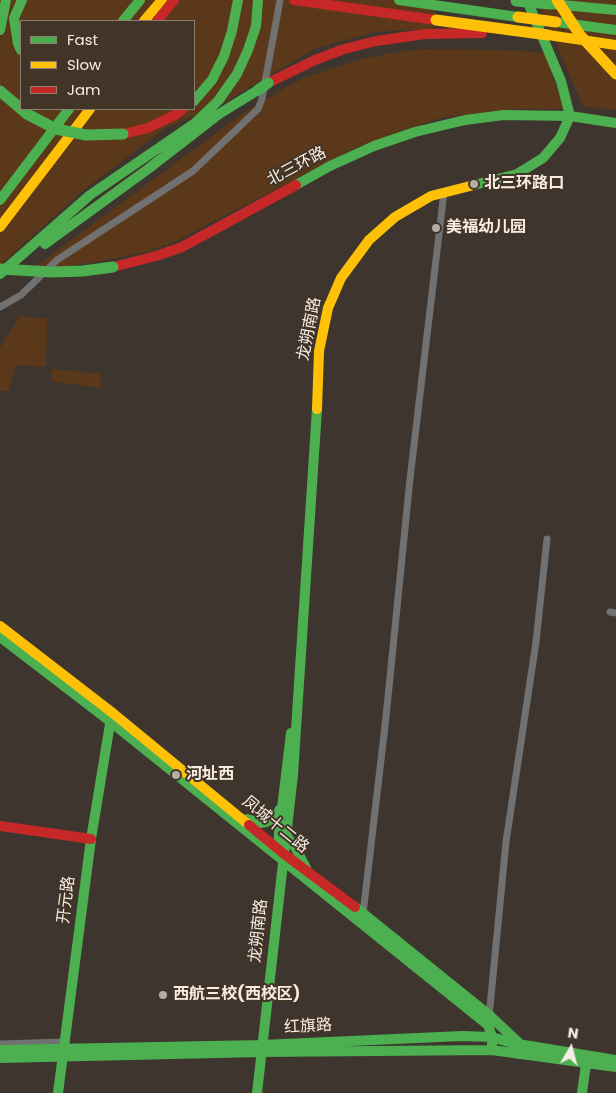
<!DOCTYPE html>
<meta charset="utf-8">
<style>
body{margin:0}
#map{position:relative;width:616px;height:1093px;overflow:hidden;background:#3d352e;font-family:Poppins,sans-serif}
canvas{display:block}
.legend{position:absolute;left:20px;top:20px;width:175px;height:90px;box-sizing:border-box;background:#433428;border:1px solid #8b7e73;margin:0;padding:6px 9px;list-style:none;font-size:15px;color:#f6ece4}
.legend li{display:flex;align-items:center;gap:10px;height:25px}
.legend b{width:25px;border:1px solid #8b7e73}
.north{position:absolute;left:546px;top:1023px;width:50px;height:50px;-webkit-text-stroke:4px #433428;paint-order:stroke;rotate:8deg;font-size:14px;font-weight:700;line-height:20px;text-align:center;color:#f6ece4}
.north::after{content:'';display:block;margin:auto;width:18px;height:22px;background:#f6ece4;clip-path:polygon(50% 0,100% 100%,50% 72%,0 100%)}
</style>
<div id="map">
<canvas width="616" height="1093"></canvas>
<ul class="legend">
<li><b style="height:6px;background:#4caf50"></b>Fast</li>
<li><b style="height:6px;background:#ffc107"></b>Slow</li>
<li><b style="height:6px;background:#c62828"></b>Jam</li>
</ul>
<div class="north">N</div>
</div>
<script>
const g = document.querySelector('canvas').getContext('2d');
g.lineJoin = 'round';
function fillPath(path, color) {
  g.fillStyle = color;
  g.fill(path, 'evenodd');
}
function toPath(rows) {
  const path = new Path2D();
  for (const r of rows) {
    path.moveTo(r[0], r[1]);
    for (let i = 2; i < r.length; i += 2) path.lineTo(r[i], r[i + 1]);
  }
  return path;
}
function stroke(path, color, width, dash) {
  g.strokeStyle = color;
  g.lineWidth = width;
  g.lineCap = dash ? 'butt' : 'round';
  g.setLineDash(dash || []);
  g.stroke(path);
}
function label(font, color, halo, rows, align = 'center') {
  g.font = font + ' Poppins,"Noto Sans SC",sans-serif';
  g.lineWidth = 4;
  g.setLineDash([]);
  g.textBaseline = 'middle';
  g.strokeStyle = halo;
  g.fillStyle = color;
  for (const [text, x, y, turn = 0] of rows) {
    g.save();
    g.translate(x, y);
    g.rotate((+turn || 0) * Math.PI / 180);
    g.textAlign = isNaN(turn) ? turn : align;
    if (halo) g.strokeText(text, 0, 0);
    g.fillText(text, 0, 0);
    g.restore();
  }
}
const green = toPath([
 [0,0,436,0,433,29,375,32,316,48,223,103,164,129,84,190,0,265],
 [21,21,194,21,194,109,21,109],
 [537,0,616,0,616,110,583,106],
 [426,49,505,50,546,53,563,109,513,109,440,118,355,148,174,242,146,252,103,261,61,267,36,266,249,109,283,89,306,77,354,61,390,53],
 [20,316,47,319,46,367,16,365,9,391,0,391,0,348],
 [52,369,101,374,100,388,51,381]
]);
const street = toPath([
 [0,307,21,295,57,260,193,171,258,109,262,99,280,0],
 [610,612,616,613],
 [363,914,386,717,410,479,444,192],
 [489,1017,506,842,536,642,547,539],
 [0,1044,65,1042]
]);
const fast = toPath([
 [399,0,518,17],
 [551,4,616,10],
 [123,21,140,0],
 [556,22,616,30],
 [0,30,6,0],
 [21,50,18,44,14,18,22,0],
 [194,101,212,80,224,56,232,31,238,0],
 [296,185,330,166,374,146,415,132,465,120,504,115,570,116,616,123],
 [474,185,517,174,543,158,560,138,570,116,561,81,527,0],
 [0,200,69,109],
 [45,244,148,169,219,114,258,90],
 [0,274,90,195,195,123,218,101,237,74,248,50,256,26,258,0],
 [0,637,111,722,488,1025,492,1037,492,1050],
 [247,819,260,823,266,822,275,818,280,809],
 [286,835,295,847,306,868],
 [280,852,278,848,279,833,291,733],
 [355,907,489,1015,520,1044,519,1054],
 [0,1050,262,1045,462,1036,492,1037,512,1043,616,1060],
 [0,1058,261,1052,492,1050,616,1067],
 [58,1093,91,839,111,718],
 [257,1093,293,775,317,409],
 [582,1093,587,1057]
]);
const slow = toPath([
 [144,21,162,0],
 [548,35,616,45],
 [0,227,90,109],
 [317,409,319,351,328,308,341,278,369,240,395,217,431,196,474,185],
 [0,626,114,714,249,825]
]);
const jam = toPath([
 [294,0,436,20],
 [157,21,174,0],
 [268,83,315,60,344,49,376,41,425,34,482,33],
 [123,134,148,128,175,115,183,109],
 [113,267,156,256,182,247,296,185],
 [249,825,284,854,355,907],
 [0,826,91,839]
]);
const fastBridge = toPath([
 [516,1,551,4],
 [258,90,268,83],
 [0,91,27,114,56,129,86,135,123,134],
 [0,269,52,272,83,271,113,267]
]);
const slowBridge = toPath([
 [557,0,580,35,616,74],
 [518,17,556,22],
 [436,20,548,35]
]);
const markers = [
 [474,184,5,"#b5aca4"],
 [436,228,5,"#b5aca4"],
 [176,775,5,"#b5aca4"],
 [163,995,5,"#b5aca4"]
];
const streetNames = [
 ["北三环路",297,167,-28],
 ["龙朔南路",310,329,-79],
 ["凤城十二路",275,825,39],
 ["开元路",67,900,-83],
 ["龙朔南路",259,931,-84],
 ["红旗路",308,1027,-3]
];
const poiNames = [
 ["北三环路口",484,184],
 ["美福幼儿园",446,228],
 ["河址西",186,775],
 ["西航三校(西校区)",173,995]
];
fillPath(green, '#5a3819');
stroke(street, '#717172', 7);
stroke(fast, '#4caf50', 10);
stroke(slow, '#ffc107', 10);
stroke(jam, '#c62828', 10);
stroke(fastBridge, '#4caf50', 11);
stroke(slowBridge, '#ffc107', 11);
for (const [x, y, r, color] of markers) {
  const dot = new Path2D();
  dot.arc(x, y, r, 0, 2 * Math.PI);
  g.fillStyle = color;
  g.fill(dot);
  stroke(dot, '#433428', 2);
}
label('16px', '#f6ece4', '#433428', streetNames);
label('bold 16px', '#f6ece4', '#433428', poiNames, 'left');
</script>
